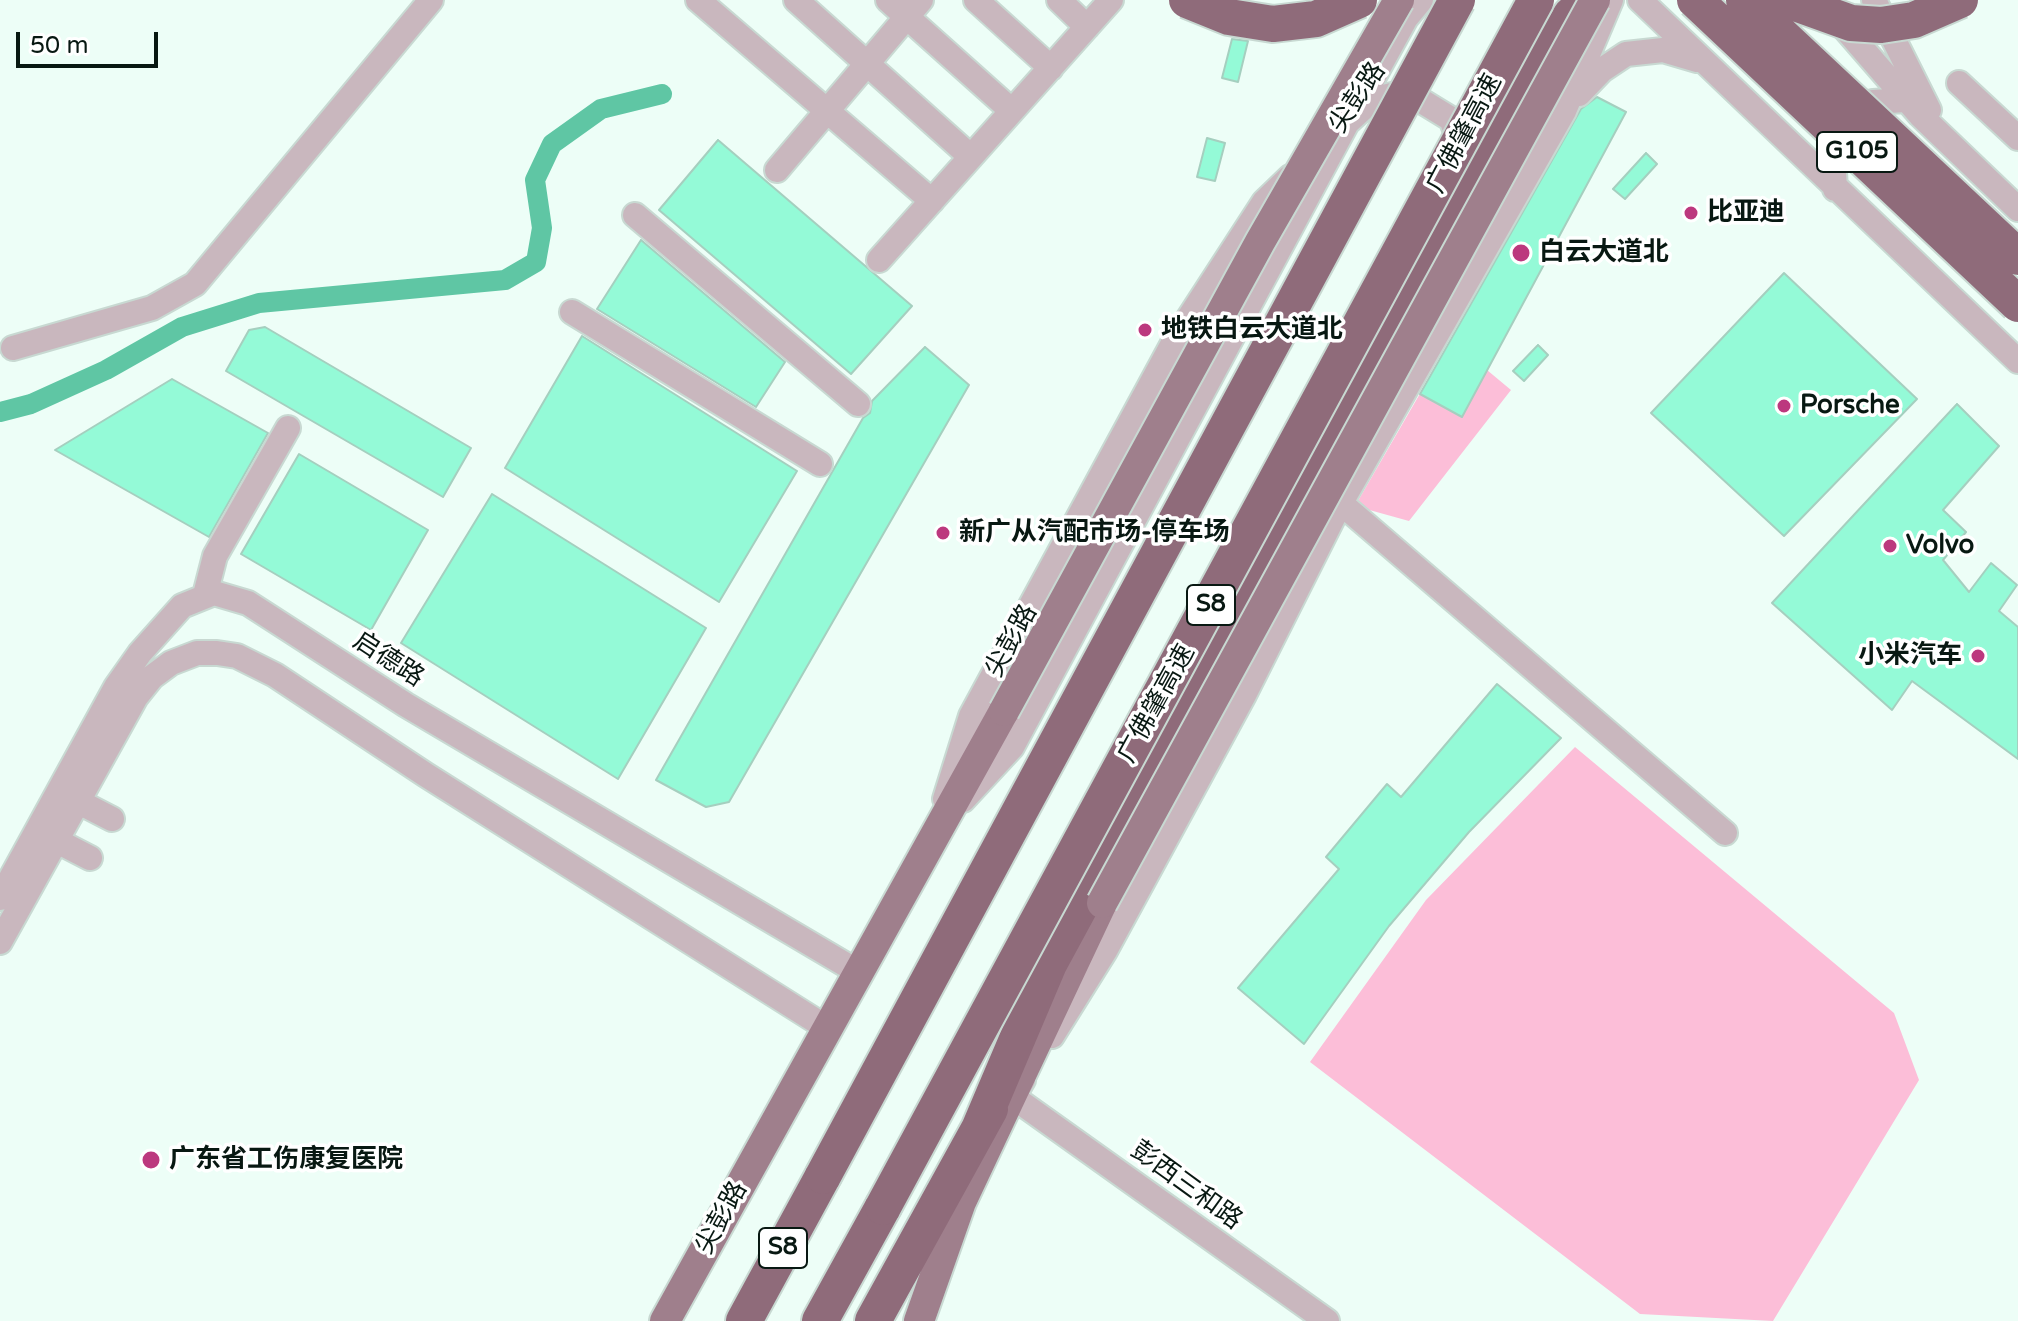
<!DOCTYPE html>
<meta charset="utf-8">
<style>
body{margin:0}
#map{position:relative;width:2018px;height:1321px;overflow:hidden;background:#edfef7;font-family:"Varela Round",sans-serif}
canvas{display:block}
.scale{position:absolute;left:16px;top:32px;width:142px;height:36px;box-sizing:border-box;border:4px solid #081812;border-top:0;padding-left:10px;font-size:24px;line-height:28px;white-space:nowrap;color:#081812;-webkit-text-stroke:6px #fff;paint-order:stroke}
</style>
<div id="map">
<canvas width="2018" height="1321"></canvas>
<div class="scale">50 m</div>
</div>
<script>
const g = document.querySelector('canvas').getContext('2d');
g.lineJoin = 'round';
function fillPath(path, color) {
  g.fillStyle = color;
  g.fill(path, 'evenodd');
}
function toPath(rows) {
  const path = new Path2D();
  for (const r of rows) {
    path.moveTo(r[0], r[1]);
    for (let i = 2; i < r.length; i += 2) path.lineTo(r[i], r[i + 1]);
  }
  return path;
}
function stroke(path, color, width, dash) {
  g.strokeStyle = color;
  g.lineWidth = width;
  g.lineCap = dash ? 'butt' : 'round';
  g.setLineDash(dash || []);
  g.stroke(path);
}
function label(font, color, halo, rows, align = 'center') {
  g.font = font + ' "Varela Round","Noto Sans SC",sans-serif';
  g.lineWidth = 7;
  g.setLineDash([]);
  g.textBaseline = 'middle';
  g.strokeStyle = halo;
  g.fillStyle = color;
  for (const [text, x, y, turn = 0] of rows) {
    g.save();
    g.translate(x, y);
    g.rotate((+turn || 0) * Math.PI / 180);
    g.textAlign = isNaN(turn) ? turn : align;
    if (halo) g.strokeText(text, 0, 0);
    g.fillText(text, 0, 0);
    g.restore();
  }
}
const green = toPath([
 [1451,340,1511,390,1409,521,1355,506],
 [1575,747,1894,1013,1919,1080,1773,1321,1640,1314,1310,1062,1426,900]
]);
const canal = toPath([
 [0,412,31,404,106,370,182,327,259,303,505,280,536,262,542,228,535,180,552,144,601,109,662,94]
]);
const building = toPath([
 [1232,39,1248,41,1238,82,1222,78,1232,39],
 [1597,97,1626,112,1462,417,1420,394,1581,109,1597,97],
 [1207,138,1225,143,1215,181,1197,177,1207,138],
 [718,140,912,306,851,374,659,210,718,140],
 [1646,153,1657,164,1625,199,1613,189,1646,153],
 [641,240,785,362,756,407,597,309,641,240],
 [1784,273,1917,399,1784,536,1651,413,1784,273],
 [265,327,471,448,443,497,226,371,249,330,265,327],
 [582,336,797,471,719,602,505,468,582,336],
 [1538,345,1548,355,1524,381,1513,371,1538,345],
 [925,347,969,385,729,802,706,807,656,780,863,418,870,413,872,401,925,347],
 [172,379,268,433,209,537,55,450,172,379],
 [1957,404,1999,446,1943,510,1966,532,1943,560,1969,592,1991,563,2017,585,1999,611,2018,627,2018,759,1912,681,1892,710,1772,603,1957,404],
 [299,454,428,530,371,630,241,554,299,454],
 [492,494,706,628,618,779,401,643,492,494],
 [1497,684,1561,738,1469,832,1389,926,1304,1044,1238,988,1339,869,1326,857,1387,784,1401,797,1497,684]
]);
const minor = toPath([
 [698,0,932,201],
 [796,0,971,157],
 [888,0,1012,111],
 [976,0,1051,68],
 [1059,0,1087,27],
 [1640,0,2018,361],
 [1874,0,1929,110],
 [1835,17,1920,115,2018,209],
 [1959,83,2018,138],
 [1579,94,1602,70,1626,54,1663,50,1697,60],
 [1355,111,1406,18,1421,0],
 [777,170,921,0],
 [1835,189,1833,155,1842,123,1853,109,1873,102,1905,100],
 [635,215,858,404],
 [879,260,1111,0],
 [572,312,820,464],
 [13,348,152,308,195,284,431,0],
 [1339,506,1350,511,1725,833],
 [205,595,215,556,288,428],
 [945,799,971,716,1177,336,1264,202,1290,177],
 [963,800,1012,747,1347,123,1370,102,1380,98,1396,94,1415,97,1451,119,1462,147],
 [79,802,112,819],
 [57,841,90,858],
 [0,898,116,687,140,653,182,606,214,593,248,603,406,705,858,972],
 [0,942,136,697,152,677,171,663,197,653,217,653,237,656,275,675,426,775,827,1028],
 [1052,1036,1105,951,1244,695,1339,506,1564,111,1611,0],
 [1023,1080,1013,1097,1327,1321]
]);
const major = toPath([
 [665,1321,1004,711],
 [919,1321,961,1202,1102,903]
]);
const highway = toPath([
 [979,1129,1049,964,1474,180,1571,15],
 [744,1321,823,1176],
 [820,1321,883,1207],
 [873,1321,990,1109]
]);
const majorBridge = toPath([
 [1004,711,1260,242,1399,0],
 [1102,903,1595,0]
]);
const highwayBridge = toPath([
 [1187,0,1229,17,1273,24,1316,19,1359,0],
 [1695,0,2018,304],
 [1744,0,2018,257],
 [1787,0,1851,23,1881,25,1914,20,1960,0],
 [823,1176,1457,0],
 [883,1207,1536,0]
]);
const markers = [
 [1691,213,8,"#bc387e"],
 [1521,253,10,"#bc387e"],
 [1145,330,8,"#bc387e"],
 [1784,406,8,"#bc387e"],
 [943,533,8,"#bc387e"],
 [1890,546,8,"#bc387e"],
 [1978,656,8,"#bc387e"],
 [151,1160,10,"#bc387e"]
];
const shields = [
 [1857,152,80],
 [1211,605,48],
 [783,1248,48]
];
const shieldNames = [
 ["G105",1857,152],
 ["S8",1211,605],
 ["S8",783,1248]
];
const streetNames = [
 ["尖彭路",1358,98,-56],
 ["广佛肇高速",1465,134,-62],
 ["尖彭路",1012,641,-61],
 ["启德路",388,660,33],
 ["广佛肇高速",1157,704,-61],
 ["彭西三和路",1186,1186,36],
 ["尖彭路",722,1218,-61]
];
const poiNames = [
 ["比亚迪",1707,213],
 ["白云大道北",1539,253],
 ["地铁白云大道北",1161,330],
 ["Porsche",1800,406],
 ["新广从汽配市场-停车场",959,533],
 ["Volvo",1906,546],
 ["小米汽车",1962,656,"right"],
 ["广东省工伤康复医院",169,1160]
];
fillPath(green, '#fcbed8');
stroke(canal, '#5fc6a4', 20);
fillPath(building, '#94fad7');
stroke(building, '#a5cfbf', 2);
stroke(minor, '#c8d9d2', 28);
stroke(major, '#c8d9d2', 34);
stroke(highway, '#c8d9d2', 40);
stroke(minor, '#c9b7be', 24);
stroke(major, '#9f7f8c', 30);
stroke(highway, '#8f6b7a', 36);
stroke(majorBridge, '#c8d9d2', 34, []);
stroke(highwayBridge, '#c8d9d2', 40, []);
stroke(majorBridge, '#9f7f8c', 30);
stroke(highwayBridge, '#8f6b7a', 36);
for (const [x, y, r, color] of markers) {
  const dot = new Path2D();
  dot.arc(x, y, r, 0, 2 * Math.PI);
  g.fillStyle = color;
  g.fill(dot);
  stroke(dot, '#fff', 3);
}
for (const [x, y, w] of shields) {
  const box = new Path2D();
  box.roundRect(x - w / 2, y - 20, w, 40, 6);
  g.fillStyle = '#fff';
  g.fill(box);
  stroke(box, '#081812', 2);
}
label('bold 24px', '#081812', null, shieldNames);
label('26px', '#081812', '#fff', streetNames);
label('bold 26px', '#081812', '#fff', poiNames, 'left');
</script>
